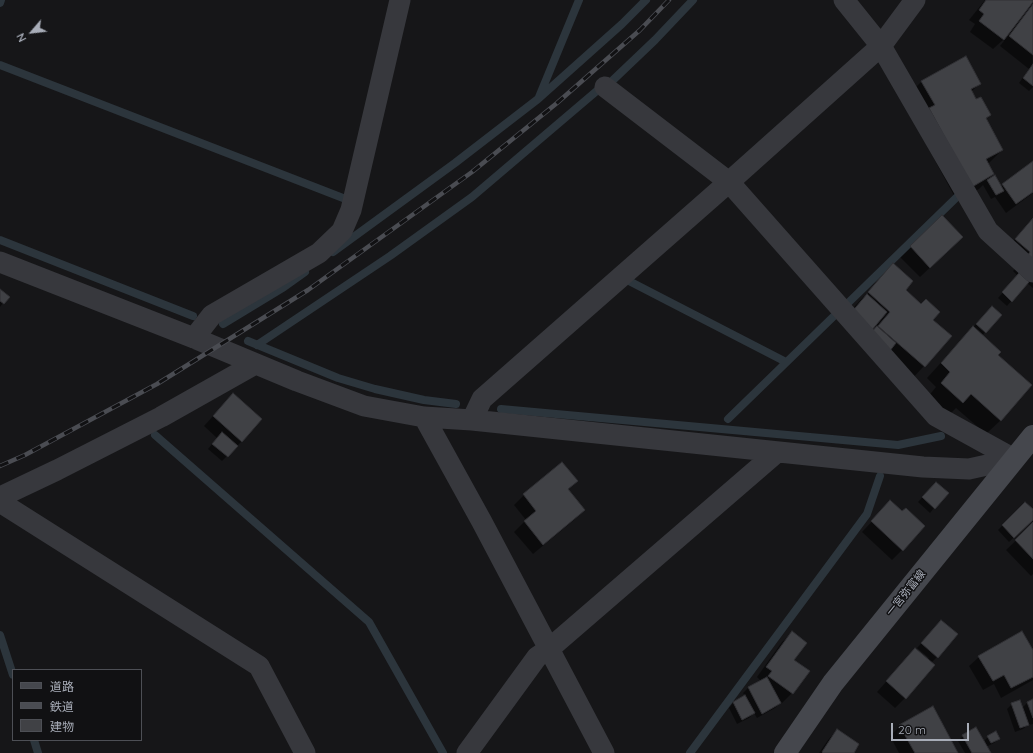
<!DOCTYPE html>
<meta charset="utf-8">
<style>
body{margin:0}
#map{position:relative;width:1033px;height:753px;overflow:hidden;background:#161618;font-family:Quicksand,"Noto Sans JP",sans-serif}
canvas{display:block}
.legend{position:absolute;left:12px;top:669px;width:130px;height:72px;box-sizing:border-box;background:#111113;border:1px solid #4d4f55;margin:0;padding:5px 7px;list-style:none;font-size:12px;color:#a8adb8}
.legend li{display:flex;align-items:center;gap:8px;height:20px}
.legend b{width:20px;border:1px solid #4d4f55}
.north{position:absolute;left:12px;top:12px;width:40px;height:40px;-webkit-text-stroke:3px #111113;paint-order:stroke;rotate:242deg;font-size:11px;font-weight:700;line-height:16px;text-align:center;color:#a8adb8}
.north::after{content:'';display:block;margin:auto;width:14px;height:18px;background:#a8adb8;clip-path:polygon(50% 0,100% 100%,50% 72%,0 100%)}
.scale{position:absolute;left:891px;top:723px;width:78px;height:18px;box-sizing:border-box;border:2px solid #a8adb8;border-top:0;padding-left:5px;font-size:12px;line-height:14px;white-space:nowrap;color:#a8adb8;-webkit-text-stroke:3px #111113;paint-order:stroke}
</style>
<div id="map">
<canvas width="1033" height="753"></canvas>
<ul class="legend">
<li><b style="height:5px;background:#45474d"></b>道路</li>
<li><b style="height:5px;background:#4a4c52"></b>鉄道</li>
<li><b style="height:11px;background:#404145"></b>建物</li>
</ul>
<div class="north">N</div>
<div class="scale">20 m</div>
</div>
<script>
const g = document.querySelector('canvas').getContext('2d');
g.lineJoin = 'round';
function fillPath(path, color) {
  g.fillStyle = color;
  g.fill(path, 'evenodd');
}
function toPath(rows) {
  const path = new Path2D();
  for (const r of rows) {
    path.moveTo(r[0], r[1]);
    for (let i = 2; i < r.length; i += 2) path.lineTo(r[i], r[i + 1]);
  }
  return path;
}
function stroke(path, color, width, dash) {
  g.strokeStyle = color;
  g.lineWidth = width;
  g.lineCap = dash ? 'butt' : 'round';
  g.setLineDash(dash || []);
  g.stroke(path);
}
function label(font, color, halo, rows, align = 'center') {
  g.font = font + ' Quicksand,"Noto Sans JP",sans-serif';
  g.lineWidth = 3;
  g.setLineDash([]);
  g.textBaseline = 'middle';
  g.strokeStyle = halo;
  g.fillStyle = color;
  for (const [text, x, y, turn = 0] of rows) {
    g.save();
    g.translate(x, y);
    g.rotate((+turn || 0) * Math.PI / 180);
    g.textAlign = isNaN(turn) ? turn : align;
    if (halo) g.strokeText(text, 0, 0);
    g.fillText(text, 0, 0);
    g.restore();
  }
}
const shadow = toPath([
 [985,0,1033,0,1032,2,1033,87,1029,91,1019,83,1029,69,1000,46,1004,41,1003,40,993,49,970,32,975,24,969,20],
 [922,81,979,84,971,92,976,101,989,115,985,119,1002,150,988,164,993,174,987,181,995,177,1000,187,1033,163,1033,193,1006,213,995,197,991,199,983,185,979,189,957,201,915,124,907,96],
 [942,216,952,247,920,277,900,257],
 [1033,217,1033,288,1027,283,1007,306,998,298,1018,276,1013,271,1017,267,1002,255],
 [893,264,904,290,932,320,951,337,910,381,864,341,876,327,854,307,864,296,865,297,881,278,879,278],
 [0,291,3,303,0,307],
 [987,312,985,332,982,336,997,355,1001,420,986,434,956,408,948,416,927,398,936,387,927,378],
 [233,394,242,441,222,461,208,449,217,438,204,426],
 [562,463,576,481,567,490,584,510,574,520,533,554,514,532,526,520,514,505,524,495],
 [931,488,934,508,930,513,918,502],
 [1025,503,1033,511,1033,524,1031,521,1009,542,998,530],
 [881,512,902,550,892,560,862,532],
 [1033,524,1033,574,1031,576,1006,550],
 [937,626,937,657,931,663,905,698,895,708,877,692,915,649,927,660,929,658,917,648],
 [792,633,792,693,782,703,778,700,780,703,775,708,757,718,754,713,749,718,737,724,729,708,733,703,746,697,743,693,748,688,761,681,757,677,782,642],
 [1033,652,1033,680,1001,698,994,684,983,690,969,666,979,657],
 [1033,700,1033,724,1029,725,1029,724,1023,729,1015,732,1007,709,1012,704,1022,708,1028,702],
 [900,726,957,753,899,753,890,736],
 [837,730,853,753,819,753,828,740],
 [963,736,983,742,988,737,999,738,994,743,986,747,989,753,965,753,958,741]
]);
const stream = toPath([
 [0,3,1,0],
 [0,65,343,198],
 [612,81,655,40,693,0],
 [539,97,579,0],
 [0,240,193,316],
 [333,252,455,163,538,99,622,24,646,0],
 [629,281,786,362],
 [848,303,958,196],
 [223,324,284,287,305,272],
 [248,341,338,378,375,389,424,400,456,404],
 [257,345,390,256,472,197,599,89],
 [501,409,898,445,941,436],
 [728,419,834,316],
 [155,435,369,622,443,753],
 [0,635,13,675],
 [34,740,38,753],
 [690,753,867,514,880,476]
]);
const building = toPath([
 [986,0,1033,0,1033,2,1004,40,979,21,984,14,979,10,986,0],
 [1033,4,1033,55,1009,36,1033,4],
 [966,56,981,84,971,89,976,99,981,97,991,115,986,118,1003,150,986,159,994,174,972,187,929,108,935,105,921,81,966,56],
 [1033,64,1033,86,1023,78,1033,64],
 [1033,161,1033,192,1016,204,1002,184,1033,161],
 [995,175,1004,191,996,195,987,180,995,175],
 [942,215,963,237,930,268,910,246,942,215],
 [1033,218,1033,262,1027,256,1030,252,1015,239,1033,218],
 [893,263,913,281,906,290,921,304,926,299,940,312,933,320,952,336,925,367,878,326,890,312,868,292,893,263],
 [1019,273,1029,282,1012,302,1002,292,1019,273],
 [0,289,10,297,4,304,0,301,0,289],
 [867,294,887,312,871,331,851,313,867,294],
 [992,306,1002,315,986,333,976,324,992,306],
 [877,326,896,343,889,352,869,335,877,326],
 [973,326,1001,352,998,355,1032,385,1001,421,971,394,963,403,941,383,950,372,941,363,973,326],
 [233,393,262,419,242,442,213,416,233,393],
 [222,432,238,446,228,457,212,444,222,432],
 [562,462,578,481,568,489,585,510,543,545,524,521,536,511,523,494,562,462],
 [936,482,949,493,935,509,922,497,936,482],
 [890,500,902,511,906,508,925,526,903,551,871,521,890,500],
 [1025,502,1033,509,1033,520,1014,538,1002,525,1025,502],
 [1033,522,1033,559,1015,540,1033,522],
 [941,620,958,634,938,658,921,643,941,620],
 [792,631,807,643,794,660,810,671,793,694,768,676,772,671,766,667,792,631],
 [1022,631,1033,650,1033,677,1011,688,1004,675,993,681,978,656,1022,631],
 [915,648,935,665,906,699,886,681,915,648],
 [767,677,781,703,762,714,748,687,767,677],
 [745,695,755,713,742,720,733,702,745,695],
 [1033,699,1033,718,1027,702,1033,699],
 [1020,700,1029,725,1020,728,1011,703,1020,700],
 [933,706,958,753,915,753,899,725,933,706],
 [976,727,991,753,972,753,962,735,976,727],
 [837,729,859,744,854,753,823,753,822,752,837,729],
 [996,731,1000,739,991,743,987,736,996,731]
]);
const street = toPath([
 [844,0,881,46,988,231,1033,272],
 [0,262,194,338,297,381,364,406,424,417,472,420,923,467,969,469,1014,459,936,416,729,182,605,87],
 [194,338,212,315,319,253,342,231,351,210,400,0],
 [424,417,482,522,604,753],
 [472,420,482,399,729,182,881,46,915,0],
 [0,497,57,470,161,417,255,364],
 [0,502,259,666,305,753],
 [467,753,537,657,549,649,776,453]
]);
const secondary = toPath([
 [785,753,833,683,1033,436]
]);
const rail = toPath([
 [0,466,25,455,157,384,308,290,472,172,557,103,640,30,669,0]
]);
const streetNames = [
 ["一宮弥富線",906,593,-51]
];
fillPath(shadow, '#0007');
stroke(stream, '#2c353c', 8);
fillPath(building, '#404145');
stroke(building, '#303034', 1);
stroke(street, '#37383d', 21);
stroke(secondary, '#45474d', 22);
stroke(rail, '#4a4c52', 4.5);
stroke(rail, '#111113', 3, [9]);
label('11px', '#a8adb8', '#111113', streetNames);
</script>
